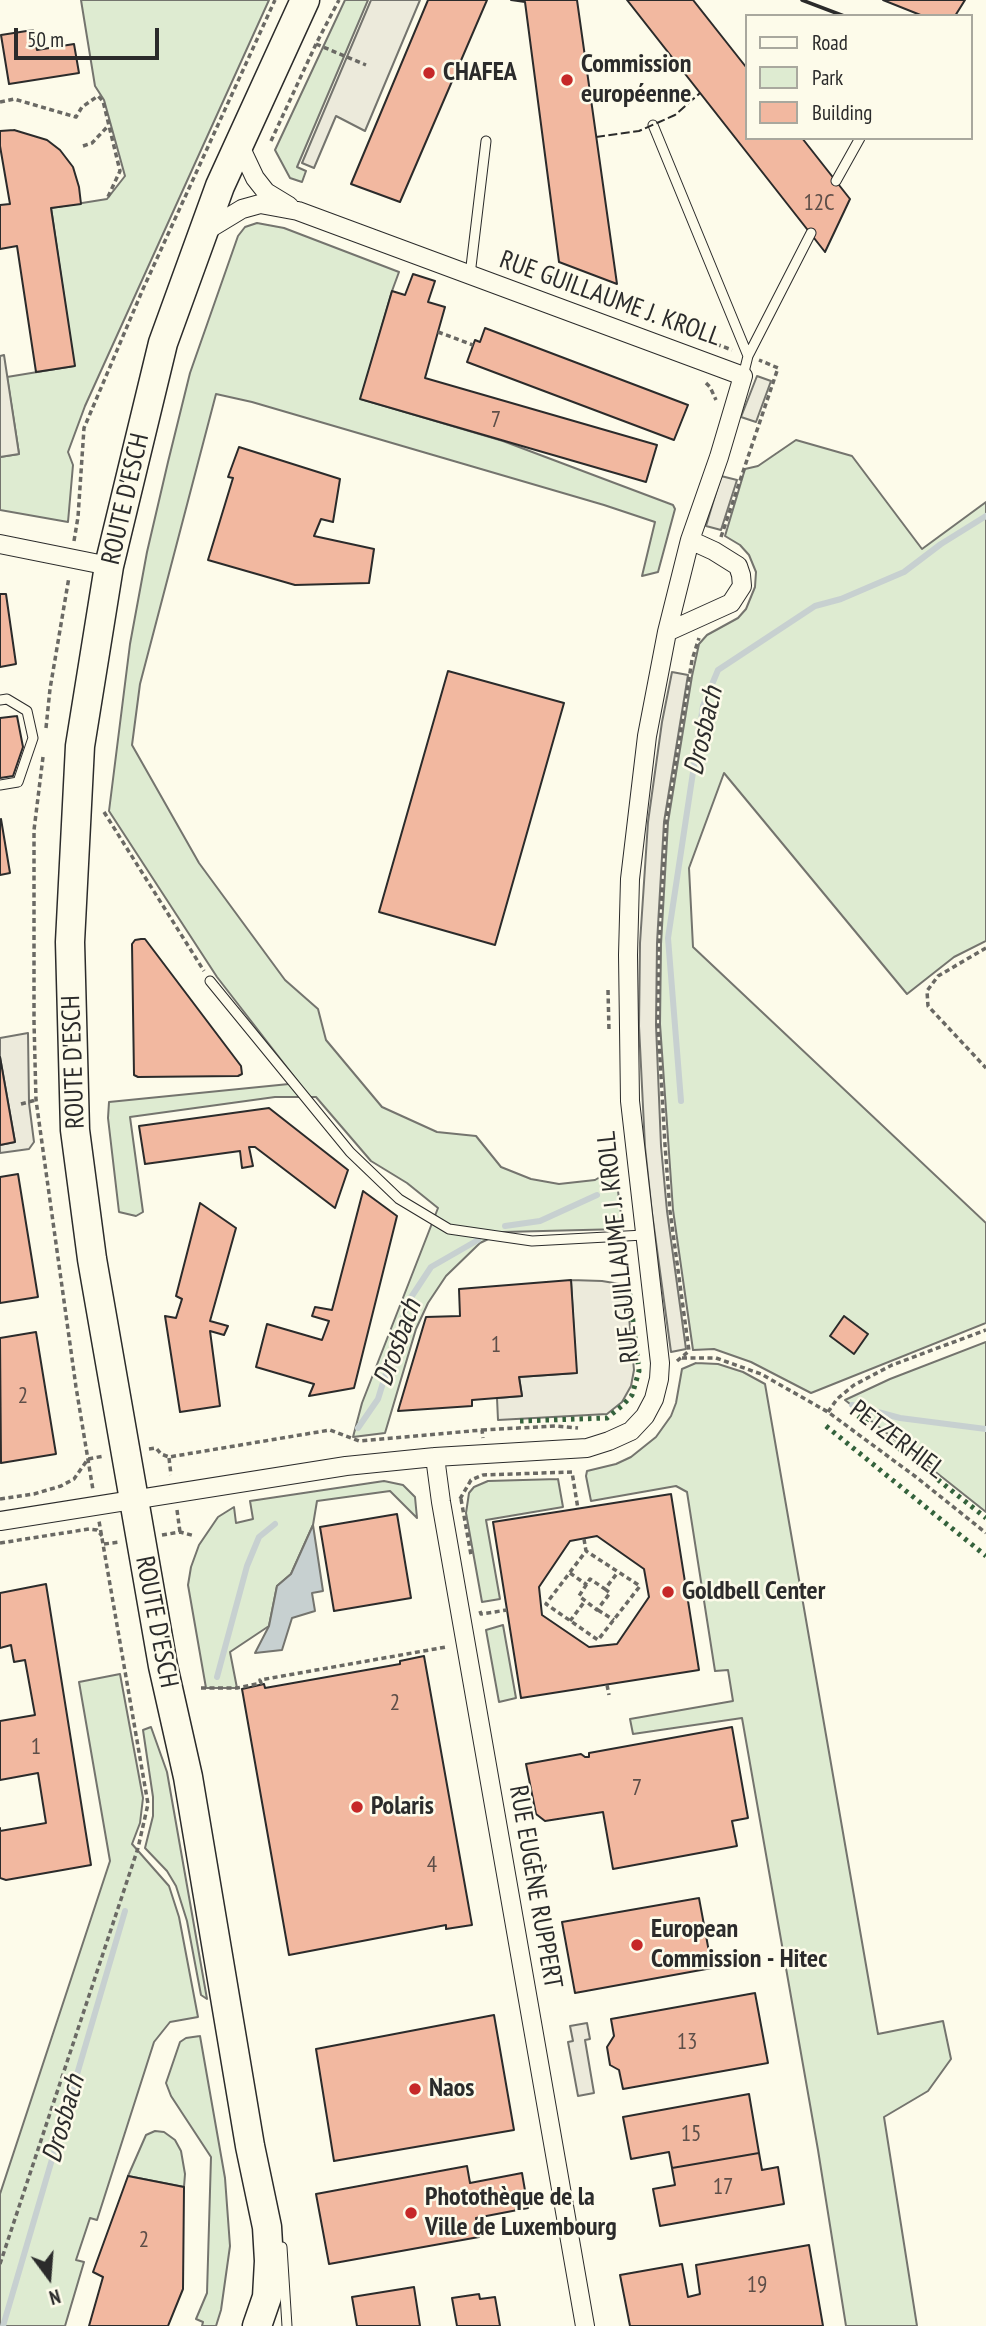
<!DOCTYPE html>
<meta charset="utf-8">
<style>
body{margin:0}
#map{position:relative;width:986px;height:2326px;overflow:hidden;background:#fdfbea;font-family:"PT Sans Narrow",sans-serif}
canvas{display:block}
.legend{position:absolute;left:745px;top:14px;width:228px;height:126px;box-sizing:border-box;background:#fdfbea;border:2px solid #a9a89e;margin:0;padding:9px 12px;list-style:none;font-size:21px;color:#2b2b2b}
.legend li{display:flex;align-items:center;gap:14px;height:35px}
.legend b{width:35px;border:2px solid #a9a89e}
.north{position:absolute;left:14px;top:2242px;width:70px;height:70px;-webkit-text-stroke:5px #fdfbea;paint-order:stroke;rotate:164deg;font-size:19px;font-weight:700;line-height:28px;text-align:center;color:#2b2b2b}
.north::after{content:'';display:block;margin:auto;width:24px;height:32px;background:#2b2b2b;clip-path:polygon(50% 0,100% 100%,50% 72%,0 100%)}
.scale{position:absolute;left:14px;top:28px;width:145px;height:32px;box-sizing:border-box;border:4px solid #2b2b2b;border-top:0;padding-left:9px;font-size:21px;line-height:24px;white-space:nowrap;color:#2b2b2b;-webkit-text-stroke:5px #fdfbea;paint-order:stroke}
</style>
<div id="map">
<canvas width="986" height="2326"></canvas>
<ul class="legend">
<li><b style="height:9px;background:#fdfbea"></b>Road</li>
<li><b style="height:19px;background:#deebd1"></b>Park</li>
<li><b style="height:19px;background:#f2b8a0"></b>Building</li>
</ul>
<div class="north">N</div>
<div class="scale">50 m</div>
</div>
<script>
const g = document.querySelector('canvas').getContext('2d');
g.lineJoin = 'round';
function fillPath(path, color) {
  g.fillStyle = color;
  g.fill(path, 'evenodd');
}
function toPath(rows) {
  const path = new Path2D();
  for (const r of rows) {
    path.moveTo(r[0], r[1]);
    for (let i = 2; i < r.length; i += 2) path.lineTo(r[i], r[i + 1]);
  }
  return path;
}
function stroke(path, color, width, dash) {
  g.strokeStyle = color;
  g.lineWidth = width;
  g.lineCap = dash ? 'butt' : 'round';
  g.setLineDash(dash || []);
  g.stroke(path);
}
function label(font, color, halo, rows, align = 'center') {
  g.font = font + ' "PT Sans Narrow",sans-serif';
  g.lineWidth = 5;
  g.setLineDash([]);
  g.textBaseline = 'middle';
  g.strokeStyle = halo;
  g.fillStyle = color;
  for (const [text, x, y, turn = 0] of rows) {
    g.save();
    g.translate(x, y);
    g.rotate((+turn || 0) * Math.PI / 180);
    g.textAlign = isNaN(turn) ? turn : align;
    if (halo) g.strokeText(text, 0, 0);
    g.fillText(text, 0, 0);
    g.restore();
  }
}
const green = toPath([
 [81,0,269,0,85,406,68,452,73,465,68,522,0,510,0,457,19,454,7,377,74,366,51,208,107,199,125,176,104,100,95,86,81,0],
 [345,0,368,0,297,167,306,171,302,182,290,178,275,150,345,0],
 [257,223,284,228,399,272,392,291,361,399,503,441,673,505,675,509,658,572,642,576,655,522,604,505,252,402,216,394,140,684,132,745,199,863,285,980,318,1009,326,1040,382,1107,437,1132,476,1136,501,1167,531,1179,559,1184,595,1180,615,1168,623,1229,503,1232,480,1243,446,1276,428,1303,416,1329,385,1433,353,1437,362,1403,438,1208,407,1183,371,1161,316,1097,275,1097,130,1117,143,1212,136,1216,119,1212,108,1118,109,1102,299,1083,217,977,109,811,130,644,147,552,168,462,190,373,238,236,245,227,257,223],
 [796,440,852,456,922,549,986,502,986,941,954,957,907,994,724,773,689,868,693,947,986,1223,986,1323,811,1393,751,1362,714,1349,693,1350,673,1210,660,1024,661,944,668,822,692,676,699,644,707,635,738,618,746,609,755,587,756,572,749,555,740,545,725,536,745,469,758,466,796,440],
 [986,1342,986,1512,845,1400,890,1379,986,1342],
 [696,1363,718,1364,743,1372,765,1384,878,2034,943,2021,951,2059,928,2091,884,2117,917,2326,846,2326,818,2150,742,1718,633,1734,630,1719,733,1701,728,1670,715,1671,687,1492,676,1486,591,1501,586,1476,587,1471,616,1464,631,1457,656,1437,671,1416,676,1403,682,1369,696,1363],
 [558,1479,563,1507,486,1520,500,1599,482,1602,466,1513,469,1493,474,1487,488,1481,558,1479],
 [384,1481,403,1485,415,1497,417,1518,390,1491,317,1501,313,1525,291,1574,277,1586,269,1626,230,1652,237,1688,206,1688,188,1585,191,1567,199,1545,218,1517,234,1507,236,1523,253,1519,250,1501,384,1481],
 [503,1625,516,1698,499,1702,486,1630,503,1625],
 [120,1674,143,1798,140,1823,132,1844,169,1886,179,1917,198,2017,170,2022,154,2042,97,2220,90,2218,76,2260,84,2262,65,2326,0,2326,0,2194,110,1861,79,1682,120,1674],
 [151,1727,167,1772,207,1999,201,1995,187,1921,176,1886,167,1871,145,1848,153,1816,153,1797,143,1730,151,1727],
 [200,2036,225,2178,230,2246,221,2310,216,2326,202,2326,203,2322,196,2319,207,2293,211,2157,171,2096,166,2083,180,2042,186,2038,200,2036],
 [155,2131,164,2132,175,2140,181,2151,185,2174,184,2187,128,2176,146,2135,155,2131]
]);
const parking = toPath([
 [371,0,420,0,365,131,336,116,314,168,302,163,371,0],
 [4,355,19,454,0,457,0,356,4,355],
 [757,376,771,381,756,422,741,417,757,376],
 [721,476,737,480,721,530,706,526,721,476],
 [672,672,688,675,664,822,657,943,656,1025,661,1146,667,1211,686,1349,671,1352,652,1213,645,1147,639,1026,640,943,648,822,662,722,672,672],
 [28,1033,29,1103,34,1142,29,1149,0,1153,0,1145,15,1142,0,1057,0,1038,28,1033],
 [571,1280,602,1281,626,1285,634,1370,631,1386,622,1402,607,1414,498,1420,497,1398,522,1396,519,1377,576,1373,571,1280],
 [587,2023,590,2039,585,2040,594,2093,578,2096,568,2042,573,2041,570,2026,587,2023]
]);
const water = toPath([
 [313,1525,323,1591,312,1593,315,1611,292,1618,282,1650,255,1653,269,1626,277,1586,291,1574,313,1525]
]);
const stream = toPath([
 [681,1101,668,938,703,706,718,670,815,606,841,599,904,572,941,544,986,516],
 [505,1226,540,1221,597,1195],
 [852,1405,900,1418,986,1429],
 [358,1428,378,1399,408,1302,431,1267,478,1240],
 [217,1677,247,1566,259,1537,275,1524],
 [3,2326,125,1911]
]);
const building = toPath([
 [428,0,487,0,400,202,351,184,428,0],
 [511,0,577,0,617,284,559,262,525,2,511,0],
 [627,0,693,0,746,67,746,138,802,138,850,199,825,252,627,0],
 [883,0,965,0,955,16,923,16,883,0],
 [33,30,37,50,74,44,79,73,9,84,1,35,33,30],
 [14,130,47,140,60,150,73,167,79,187,81,204,51,208,75,366,36,372,17,246,0,249,0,205,10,204,0,146,0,131,14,130],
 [413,274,435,281,428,302,445,307,425,378,657,445,646,482,360,399,392,291,405,295,413,274],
 [485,328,688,405,674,440,467,362,475,340,480,342,485,328],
 [239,447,340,479,333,522,321,519,314,536,374,549,369,583,295,585,208,560,233,478,228,477,239,447],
 [0,594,6,594,16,664,0,667,0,594],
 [448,671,564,703,495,945,379,912,448,671],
 [17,716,23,747,13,776,0,778,0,718,17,716],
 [1,819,10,873,0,875,0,820,1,819],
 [141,939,145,939,241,1066,242,1074,238,1076,138,1077,134,1075,132,944,135,940,141,939],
 [0,1057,15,1142,0,1145,0,1057],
 [269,1108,348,1170,335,1208,255,1147,249,1147,253,1166,242,1168,240,1151,145,1164,139,1126,269,1108],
 [18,1174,38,1297,0,1303,0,1177,18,1174],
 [363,1191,397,1216,354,1388,309,1396,314,1384,256,1367,267,1324,322,1340,329,1321,312,1316,315,1307,332,1310,363,1191],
 [200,1203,236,1228,210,1321,228,1326,224,1335,210,1331,220,1406,180,1412,165,1316,176,1318,182,1299,176,1296,200,1203],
 [571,1280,577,1373,519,1377,522,1396,472,1400,472,1406,398,1411,426,1317,460,1316,459,1289,571,1280],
 [844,1316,868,1334,854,1354,830,1336,844,1316],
 [36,1332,56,1454,1,1463,0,1338,36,1332],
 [671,1494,699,1670,521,1698,493,1522,671,1494],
 [597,1536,644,1569,649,1597,617,1644,589,1647,542,1615,539,1587,570,1541,597,1536],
 [397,1514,411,1598,334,1611,320,1527,397,1514],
 [46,1584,91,1865,6,1880,0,1878,0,1828,0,1831,46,1823,38,1773,0,1780,0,1721,35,1715,25,1660,14,1662,11,1645,0,1648,0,1593,46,1584],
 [424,1656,472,1925,446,1929,446,1925,289,1955,242,1689,264,1684,265,1688,400,1664,400,1661,424,1656],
 [732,1727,748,1818,732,1821,737,1846,613,1869,603,1812,545,1821,536,1814,526,1764,581,1754,585,1757,589,1757,589,1753,732,1727],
 [699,1898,712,1968,575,1993,562,1922,699,1898],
 [755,1993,768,2063,623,2089,619,2070,610,2065,607,2047,614,2036,611,2019,755,1993],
 [494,2015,514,2130,334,2161,316,2049,494,2015],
 [749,2094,759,2153,672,2168,669,2152,631,2159,623,2117,749,2094],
 [759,2153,762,2170,778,2167,784,2204,660,2226,653,2189,675,2185,672,2168,759,2153],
 [467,2166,470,2183,522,2173,528,2208,476,2218,479,2237,329,2264,316,2194,467,2166],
 [128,2176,184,2187,183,2289,168,2326,89,2326,103,2277,93,2272,128,2176],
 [809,2245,823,2326,630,2326,620,2275,682,2264,688,2297,700,2294,696,2265,809,2245],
 [414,2287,420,2326,357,2326,352,2297,414,2287],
 [479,2294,480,2299,495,2297,500,2326,457,2326,452,2298,479,2294]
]);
const path = toPath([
 [316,44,366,65],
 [0,102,14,99,76,117,82,107,98,96,103,101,120,171,107,199],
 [271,141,316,44,339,0],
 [83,146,92,143,108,126],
 [438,332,473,345],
 [716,344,732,350],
 [706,383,710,387,716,400],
 [721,537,778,368,759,360],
 [74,541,78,517,84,428,143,289,275,0],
 [46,728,50,689,69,577],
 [43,757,34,830,34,1022,36,1100,76,1387,93,1490],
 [104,812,204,971],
 [986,948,938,976,927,991,928,1006,986,1068],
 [608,990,609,1031],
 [21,1104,36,1100],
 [682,1358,716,1358,761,1374,828,1412,916,1477,986,1533],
 [677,1361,689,1351,670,1211,665,1145,658,1024,659,943,666,822,692,660,699,638],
 [828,1412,837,1399,854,1385,892,1365,986,1330],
 [482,1430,555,1426,578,1428],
 [149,1449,156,1448,161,1454,169,1457,330,1430,359,1441,482,1430,483,1438],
 [169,1458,171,1475],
 [0,1499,34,1494,61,1486,74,1479,88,1459,104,1456],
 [460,1499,471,1480,483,1475,572,1472,578,1509],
 [461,1499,471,1555],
 [177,1510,180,1532],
 [162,1535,180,1532,195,1536],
 [584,1539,586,1551,546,1604,598,1640,640,1586,586,1551],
 [0,1543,89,1529,97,1530,102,1536],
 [104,1544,120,1542],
 [570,1573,587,1585],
 [605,1589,610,1593,597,1610,579,1596,590,1579,605,1589,618,1572],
 [598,1610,614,1620],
 [480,1611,481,1614,507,1610],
 [570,1621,585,1601],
 [607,1685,609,1695],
 [201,1688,237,1688,261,1683,260,1680,446,1647],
 [0,2264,138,1848,148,1804,99,1521]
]);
const lane = toPath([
 [653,125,748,356],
 [836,181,860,138],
 [470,275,486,141],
 [743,376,748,356,811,233],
 [0,700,7,699,27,711,33,738,18,782,0,785],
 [210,981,350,1152,399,1199,449,1229,532,1241,644,1235],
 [282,2247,287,2326]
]);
const street = toPath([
 [238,142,255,178,266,192,289,206],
 [0,544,109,566],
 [667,632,731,603,742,586,741,575,738,566,714,551,690,540],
 [435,1457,441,1502,585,2326],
 [0,1521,346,1466,435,1457,587,1448,609,1441,631,1431,645,1416,654,1399,659,1379,660,1363,630,1101,628,955,630,879,647,736,667,632,690,540,719,457,743,376,298,211,260,204,242,209,204,232]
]);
const primary = toPath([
 [257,2326,267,2297,269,2261,267,2227,250,2146,188,1777,163,1666,92,1259,75,1130,70,942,80,746,109,566,163,343,220,186,305,0]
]);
const hedge = toPath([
 [858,1416,986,1518],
 [520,1421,607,1418,623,1405,632,1395,639,1371,629,1288],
 [826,1426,986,1556]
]);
const fence = toPath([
 [596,137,639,131,675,115,700,93]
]);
const wall = toPath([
 [802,0,844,16]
]);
const markers = [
 [429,73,7,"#c62828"],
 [567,80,7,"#c62828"],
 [668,1592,7,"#c62828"],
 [357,1807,7,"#c62828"],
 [637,1945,7,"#c62828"],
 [415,2089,7,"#c62828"],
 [411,2213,7,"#c62828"]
];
const numberNames = [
 ["12C",819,203],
 ["7",496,420],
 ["1",496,1345],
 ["2",23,1396],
 ["2",395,1703],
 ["1",36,1747],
 ["7",637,1788],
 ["4",432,1865],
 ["13",687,2042],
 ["15",691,2134],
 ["17",723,2187],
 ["2",144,2240],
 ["19",757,2285]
];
const poiNames = [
 ["Commission",581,65],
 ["européenne",581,95],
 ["CHAFEA",443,73],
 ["Goldbell Center",682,1592],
 ["Polaris",371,1807],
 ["European",651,1930],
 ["Commission - Hitec",651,1960],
 ["Naos",429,2089],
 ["Photothèque de la",425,2198],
 ["Ville de Luxembourg",425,2228]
];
const streetNames = [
 ["RUE GUILLAUME J. KROLL",610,299,20],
 ["ROUTE D'ESCH",126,499,-77],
 ["ROUTE D'ESCH",74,1062,-92],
 ["RUE GUILLAUME J. KROLL",619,1247,-96],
 ["PETZERHIEL",897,1440,37],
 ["ROUTE D'ESCH",156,1622,79],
 ["RUE EUGÈNE RUPPERT",535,1887,80]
];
const waterNames = [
 ["Drosbach",704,731,-77],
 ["Drosbach",398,1343,-70],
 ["Drosbach",64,2119,-74]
];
fillPath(green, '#deebd1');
stroke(green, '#74746e', 2);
fillPath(parking, '#eceadb');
stroke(parking, '#74746e', 2);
fillPath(water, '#c7d0d0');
stroke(water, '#74746e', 2);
stroke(stream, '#c7d0d0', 6);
fillPath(building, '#f2b8a0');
stroke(building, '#2b2b2b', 2);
stroke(lane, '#2b2b2b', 11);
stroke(street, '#2b2b2b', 20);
stroke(primary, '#2b2b2b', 31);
stroke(path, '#6a6964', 3.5, [5, 3.5]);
stroke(lane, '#fdfbea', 9);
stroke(street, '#fdfbea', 18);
stroke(primary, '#fdfbea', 28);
stroke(hedge, '#34623c', 5, [3.5, 5]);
stroke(fence, '#2b2b2b', 2, [9, 3.5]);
stroke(wall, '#2b2b2b', 3.5);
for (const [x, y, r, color] of markers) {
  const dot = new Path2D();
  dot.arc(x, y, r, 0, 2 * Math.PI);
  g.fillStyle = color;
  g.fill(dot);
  stroke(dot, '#fdfbea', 2.5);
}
label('23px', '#5d4e48', null, numberNames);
label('bold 26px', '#2b2b2b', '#fdfbea', poiNames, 'left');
label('26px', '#2b2b2b', '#fdfbea', streetNames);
label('italic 28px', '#2b2b2b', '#fdfbea', waterNames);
</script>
